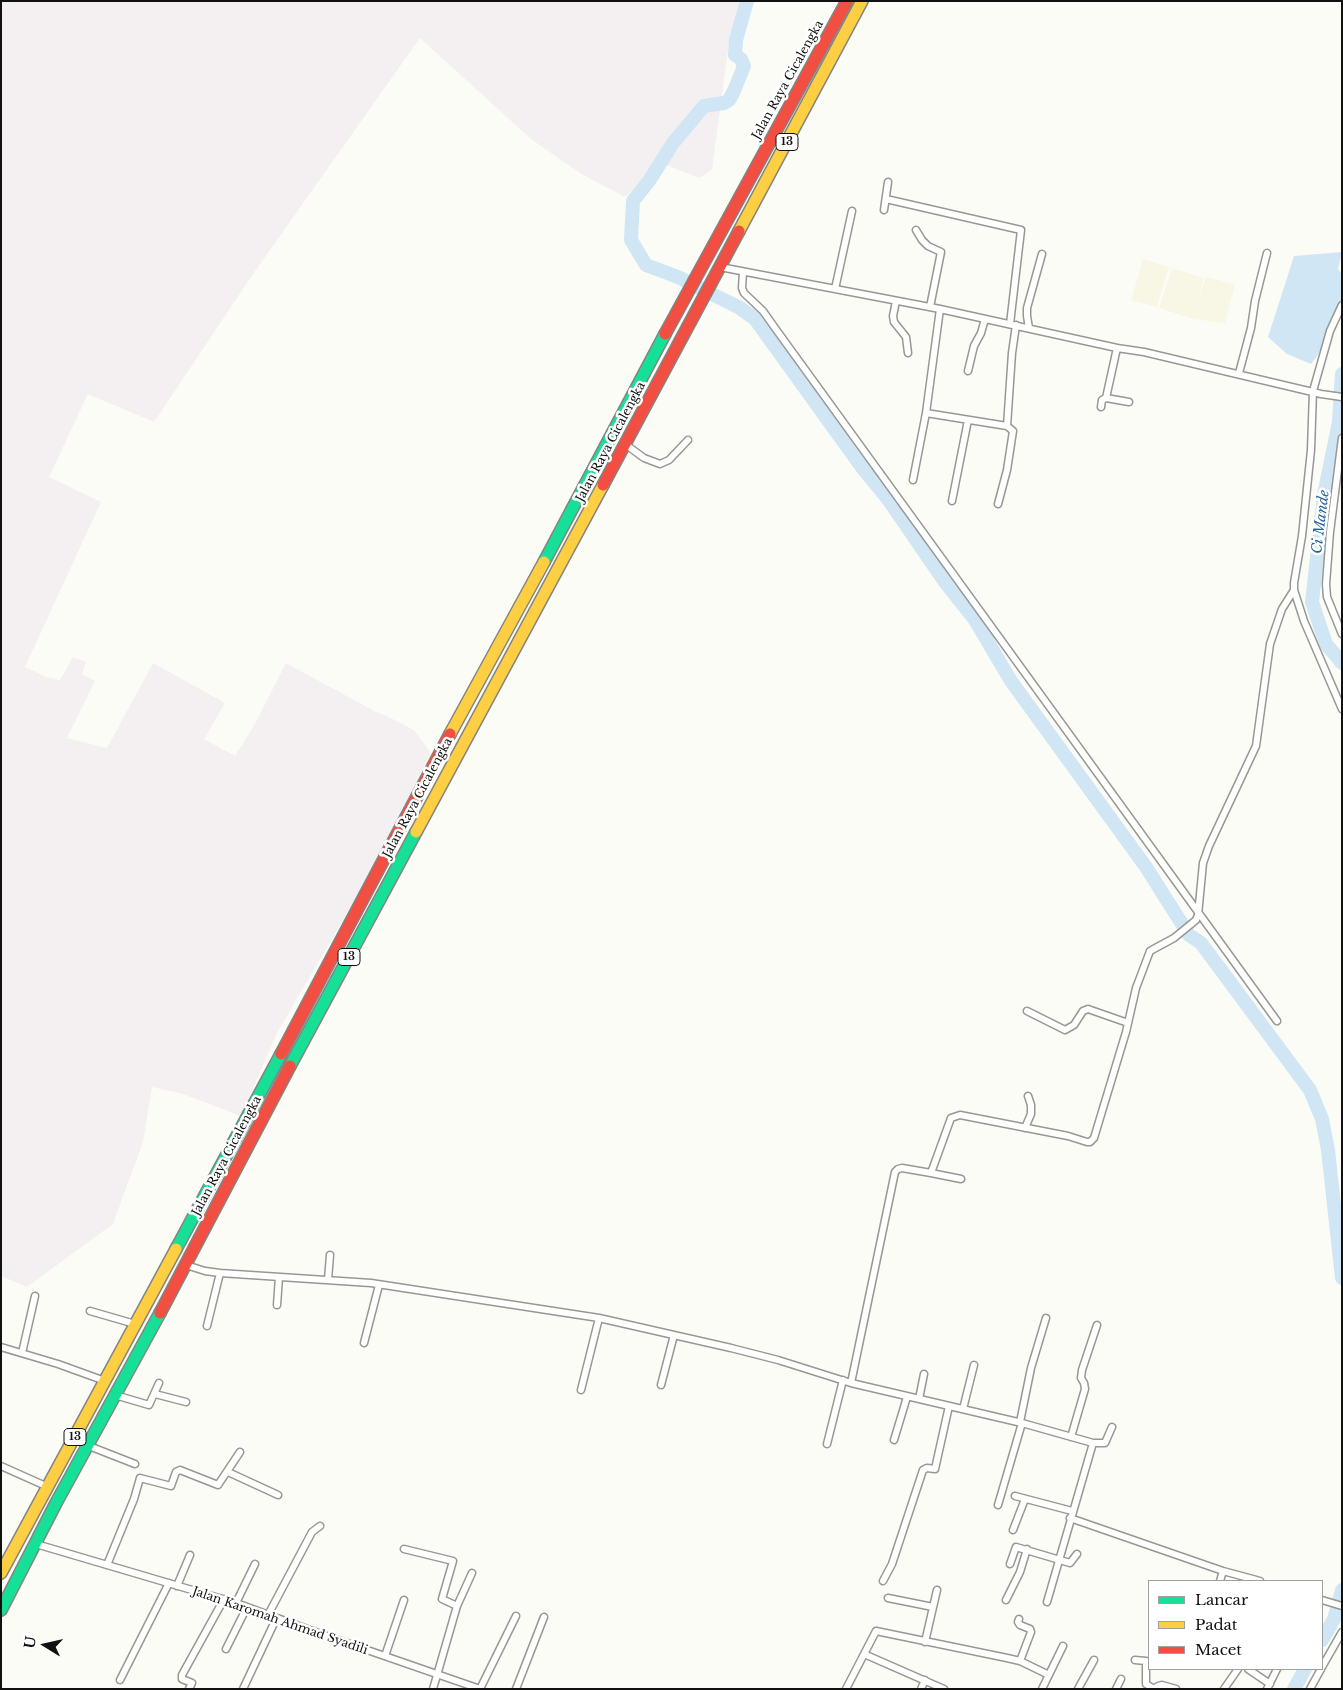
<!DOCTYPE html>
<style>
body{margin:0}
#map{position:relative;width:1343px;height:1690px;overflow:hidden;background:#fcfcf7;font-family:"Libre Baskerville",serif}
canvas{display:block}
.frame{position:absolute;inset:0;border:2px solid #111;pointer-events:none}
.legend{position:absolute;left:1148px;top:1580px;width:175px;height:90px;box-sizing:border-box;background:#fff;border:1px solid #a0a0a0;margin:0;padding:6px 9px;list-style:none;font-size:15px;color:#111}
.legend li{display:flex;align-items:center;gap:10px;height:25px}
.legend b{width:25px;border:1px solid #a0a0a0}
.north{position:absolute;left:20px;top:1620px;width:50px;height:50px;-webkit-text-stroke:4px #fff;paint-order:stroke;rotate:280deg;font-size:14px;font-weight:700;line-height:20px;text-align:center;color:#111}
.north::after{content:'';display:block;margin:auto;width:18px;height:22px;background:#111;clip-path:polygon(50% 0,100% 100%,50% 72%,0 100%)}
</style>
<div id="map">
<canvas width="1343" height="1690"></canvas>
<div class="frame"></div>
<ul class="legend">
<li><b style="height:6px;background:#16e098"></b>Lancar</li>
<li><b style="height:6px;background:#ffcf43"></b>Padat</li>
<li><b style="height:6px;background:#f24e42"></b>Macet</li>
</ul>
<div class="north">U</div>
</div>
<script>
const g = document.querySelector('canvas').getContext('2d');
g.lineJoin = 'round';
function fillPath(path, color) {
  g.fillStyle = color;
  g.fill(path, 'evenodd');
}
function toPath(rows) {
  const path = new Path2D();
  for (const r of rows) {
    path.moveTo(r[0], r[1]);
    for (let i = 2; i < r.length; i += 2) path.lineTo(r[i], r[i + 1]);
  }
  return path;
}
function stroke(path, color, width, dash) {
  g.strokeStyle = color;
  g.lineWidth = width;
  g.lineCap = dash ? 'butt' : 'round';
  g.setLineDash(dash || []);
  g.stroke(path);
}
function label(font, color, halo, rows, align = 'center') {
  g.font = font + ' "Libre Baskerville",serif';
  g.lineWidth = 5;
  g.setLineDash([]);
  g.textBaseline = 'middle';
  g.strokeStyle = halo;
  g.fillStyle = color;
  for (const [text, x, y, turn = 0] of rows) {
    g.save();
    g.translate(x, y);
    g.rotate((+turn || 0) * Math.PI / 180);
    g.textAlign = isNaN(turn) ? turn : align;
    if (halo) g.strokeText(text, 0, 0);
    g.fillText(text, 0, 0);
    g.restore();
  }
}
const industrial = toPath([
 [1,1,740,1,728,50,712,170,699,178,669,166,652,166,639,185,625,197,581,174,531,139,420,38,253,274,154,422,88,394,49,477,101,502,25,667,47,677,60,680,73,657,86,662,82,674,95,681,67,738,107,748,153,663,225,703,204,739,235,756,255,724,286,663,378,713,387,716,414,730,431,753,391,833,353,903,277,1033,241,1116,183,1094,152,1087,143,1142,113,1224,27,1287,1,1276]
]);
const farmland = toPath([
 [1143,259,1169,267,1157,307,1131,300],
 [1172,268,1204,278,1197,302,1206,277,1235,284,1225,324,1190,318,1159,308]
]);
const water = toPath([
 [1342,252,1338,269,1342,274,1342,300,1319,353,1311,364,1287,354,1268,337,1294,256]
]);
const river = toPath([
 [747,1,736,40,735,55,741,59,744,66,734,91,729,100,724,103,704,106,673,143,649,181,633,201,631,240,646,265,678,277,740,308,755,319,861,466,888,499,945,582,975,620,1011,681,1146,867,1189,935,1201,943,1310,1090,1322,1119,1328,1150,1342,1278],
 [1342,374,1339,422,1324,495,1312,602,1326,644,1342,663],
 [1322,1640,1334,1619,1342,1590],
 [1294,1689,1305,1669]
]);
const street = toPath([
 [886,199,1021,230,1010,324],
 [884,210,888,182],
 [916,230,922,240,928,246,941,252,930,307],
 [720,267,940,309,1117,348,1144,352,1321,394,1342,397],
 [743,272,742,288,744,293,763,311,775,328,1277,1021],
 [835,289,852,211],
 [896,301,893,316,894,322,906,337,908,353],
 [1342,305,1330,331,1313,391,1311,450,1302,536,1294,583,1294,590,1304,621,1342,709],
 [1029,328,1027,316,1027,308,1042,254],
 [968,371,974,346,981,333,985,319],
 [1239,373,1251,328,1255,301,1267,253],
 [1106,398,1129,402],
 [1101,407,1102,400,1106,398,1117,348],
 [926,413,1007,426,1013,431,1007,470,998,504],
 [1007,426,1012,353,1016,325],
 [1342,438,1330,532,1326,584,1327,597,1342,634],
 [625,444,644,458,660,464,669,460,688,440],
 [913,480,926,413,940,309],
 [952,501,968,420],
 [1027,1011,1065,1030,1074,1025,1083,1011,1088,1009,1128,1023],
 [1025,1128,1031,1114,1031,1105,1028,1096],
 [931,1173,961,1179],
 [186,1265,205,1271,220,1273,371,1283,599,1318,731,1348,778,1360,851,1383,1022,1423,1093,1443,1047,1602],
 [328,1280,330,1255],
 [277,1305,279,1277],
 [90,1311,135,1324],
 [207,1326,220,1273],
 [364,1343,379,1285],
 [1,1347,58,1364,105,1381],
 [22,1353,35,1296],
 [851,1383,895,1172,898,1169,902,1168,931,1173,951,1118,960,1115,1068,1136,1087,1142,1090,1142,1094,1138,1126,1032,1136,988,1150,951,1174,938,1196,920,1198,915,1203,863,1209,846,1256,746,1270,644,1282,609,1294,590],
 [661,1385,674,1335],
 [581,1390,599,1318],
 [155,1394,186,1402],
 [115,1395,149,1405,159,1383],
 [919,1399,924,1374],
 [963,1409,974,1365],
 [1020,1422,1031,1368,1046,1318],
 [1071,1437,1085,1389,1084,1383,1081,1378,1082,1370,1097,1325],
 [894,1440,907,1397],
 [1093,1443,1105,1443,1112,1427],
 [827,1444,843,1380],
 [89,1446,135,1464],
 [1,1466,48,1487],
 [228,1472,278,1495],
 [1015,1496,1072,1511],
 [998,1505,1022,1423],
 [1070,1518,1223,1571,1260,1581],
 [1013,1530,1025,1499],
 [36,1544,236,1603,321,1634,480,1689],
 [404,1549,453,1561,442,1599,457,1606],
 [1010,1564,1016,1547,1070,1563,1077,1554],
 [107,1565,134,1499,140,1478,171,1486,176,1472,180,1470,218,1485,240,1452],
 [883,1581,892,1564,923,1470,927,1468,935,1469,949,1406],
 [1220,1581,1223,1571],
 [177,1586,190,1555],
 [888,1598,933,1607],
 [1006,1600,1020,1572,1027,1549],
 [1322,1600,1342,1606],
 [236,1603,255,1564],
 [268,1615,312,1532,320,1526],
 [1019,1619,1018,1622,1020,1625,1030,1629,1031,1632,1020,1661],
 [925,1642,937,1590],
 [226,1649,247,1607],
 [864,1654,944,1689],
 [385,1656,404,1600],
 [1135,1660,1146,1661,1146,1684,1154,1689],
 [1322,1667,1342,1632],
 [1248,1669,1270,1684],
 [120,1680,169,1583],
 [189,1689,192,1683,182,1679,182,1675,224,1599],
 [243,1689,276,1619],
 [433,1689,457,1606,472,1573],
 [480,1689,516,1616],
 [516,1689,544,1617],
 [846,1689,876,1631,1007,1658,1020,1661,1049,1675],
 [921,1689,925,1680],
 [1042,1689,1063,1646],
 [1078,1689,1094,1660],
 [1116,1689,1121,1679],
 [1154,1689,1158,1686,1162,1685,1176,1689],
 [1224,1689,1238,1669],
 [1267,1689,1277,1669],
 [1310,1689,1321,1669]
]);
const fast = toPath([
 [544,562,665,334],
 [290,1066,416,832],
 [176,1249,281,1054],
 [1,1610,56,1503,160,1313]
]);
const slow = toPath([
 [739,231,862,1],
 [450,734,544,562],
 [416,832,603,485],
 [1,1573,176,1249]
]);
const jam = toPath([
 [665,334,847,1],
 [603,485,739,231],
 [281,1054,450,734],
 [160,1313,290,1066]
]);
const shields = [
 [787,142,22],
 [349,957,22],
 [75,1437,22]
];
const shieldNames = [
 ["13",787,142],
 ["13",349,957],
 ["13",75,1437]
];
const streetNames = [
 ["Jalan Raya Cicalengka",788,80,-61],
 ["Jalan Raya Cicalengka",611,442,-62],
 ["Jalan Raya Cicalengka",418,798,-62],
 ["Jalan Raya Cicalengka",227,1156,-62],
 ["Jalan Karomah Ahmad Syadili",280,1621,19]
];
const waterNames = [
 ["Ci Mande",1321,522,-83]
];
fillPath(industrial, '#f4f0f2');
fillPath(farmland, '#f8f6e5');
fillPath(water, '#d0e6f4');
stroke(river, '#d0e6f4', 14);
stroke(street, '#979795', 9);
stroke(fast, '#848482', 14);
stroke(slow, '#848482', 14);
stroke(jam, '#848482', 14);
stroke(street, '#fffffe', 6);
stroke(fast, '#16e098', 11);
stroke(slow, '#ffcf43', 11);
stroke(jam, '#f24e42', 11);
for (const [x, y, w] of shields) {
  const box = new Path2D();
  box.roundRect(x - w / 2, y - 8.5, w, 17, 4);
  g.fillStyle = '#fff';
  g.fill(box);
  stroke(box, '#111', 1);
}
label('bold 11px', '#111', null, shieldNames);
label('12px', '#111', '#fff', streetNames);
label('italic 14px', '#20639d', '#fff', waterNames);
</script>
